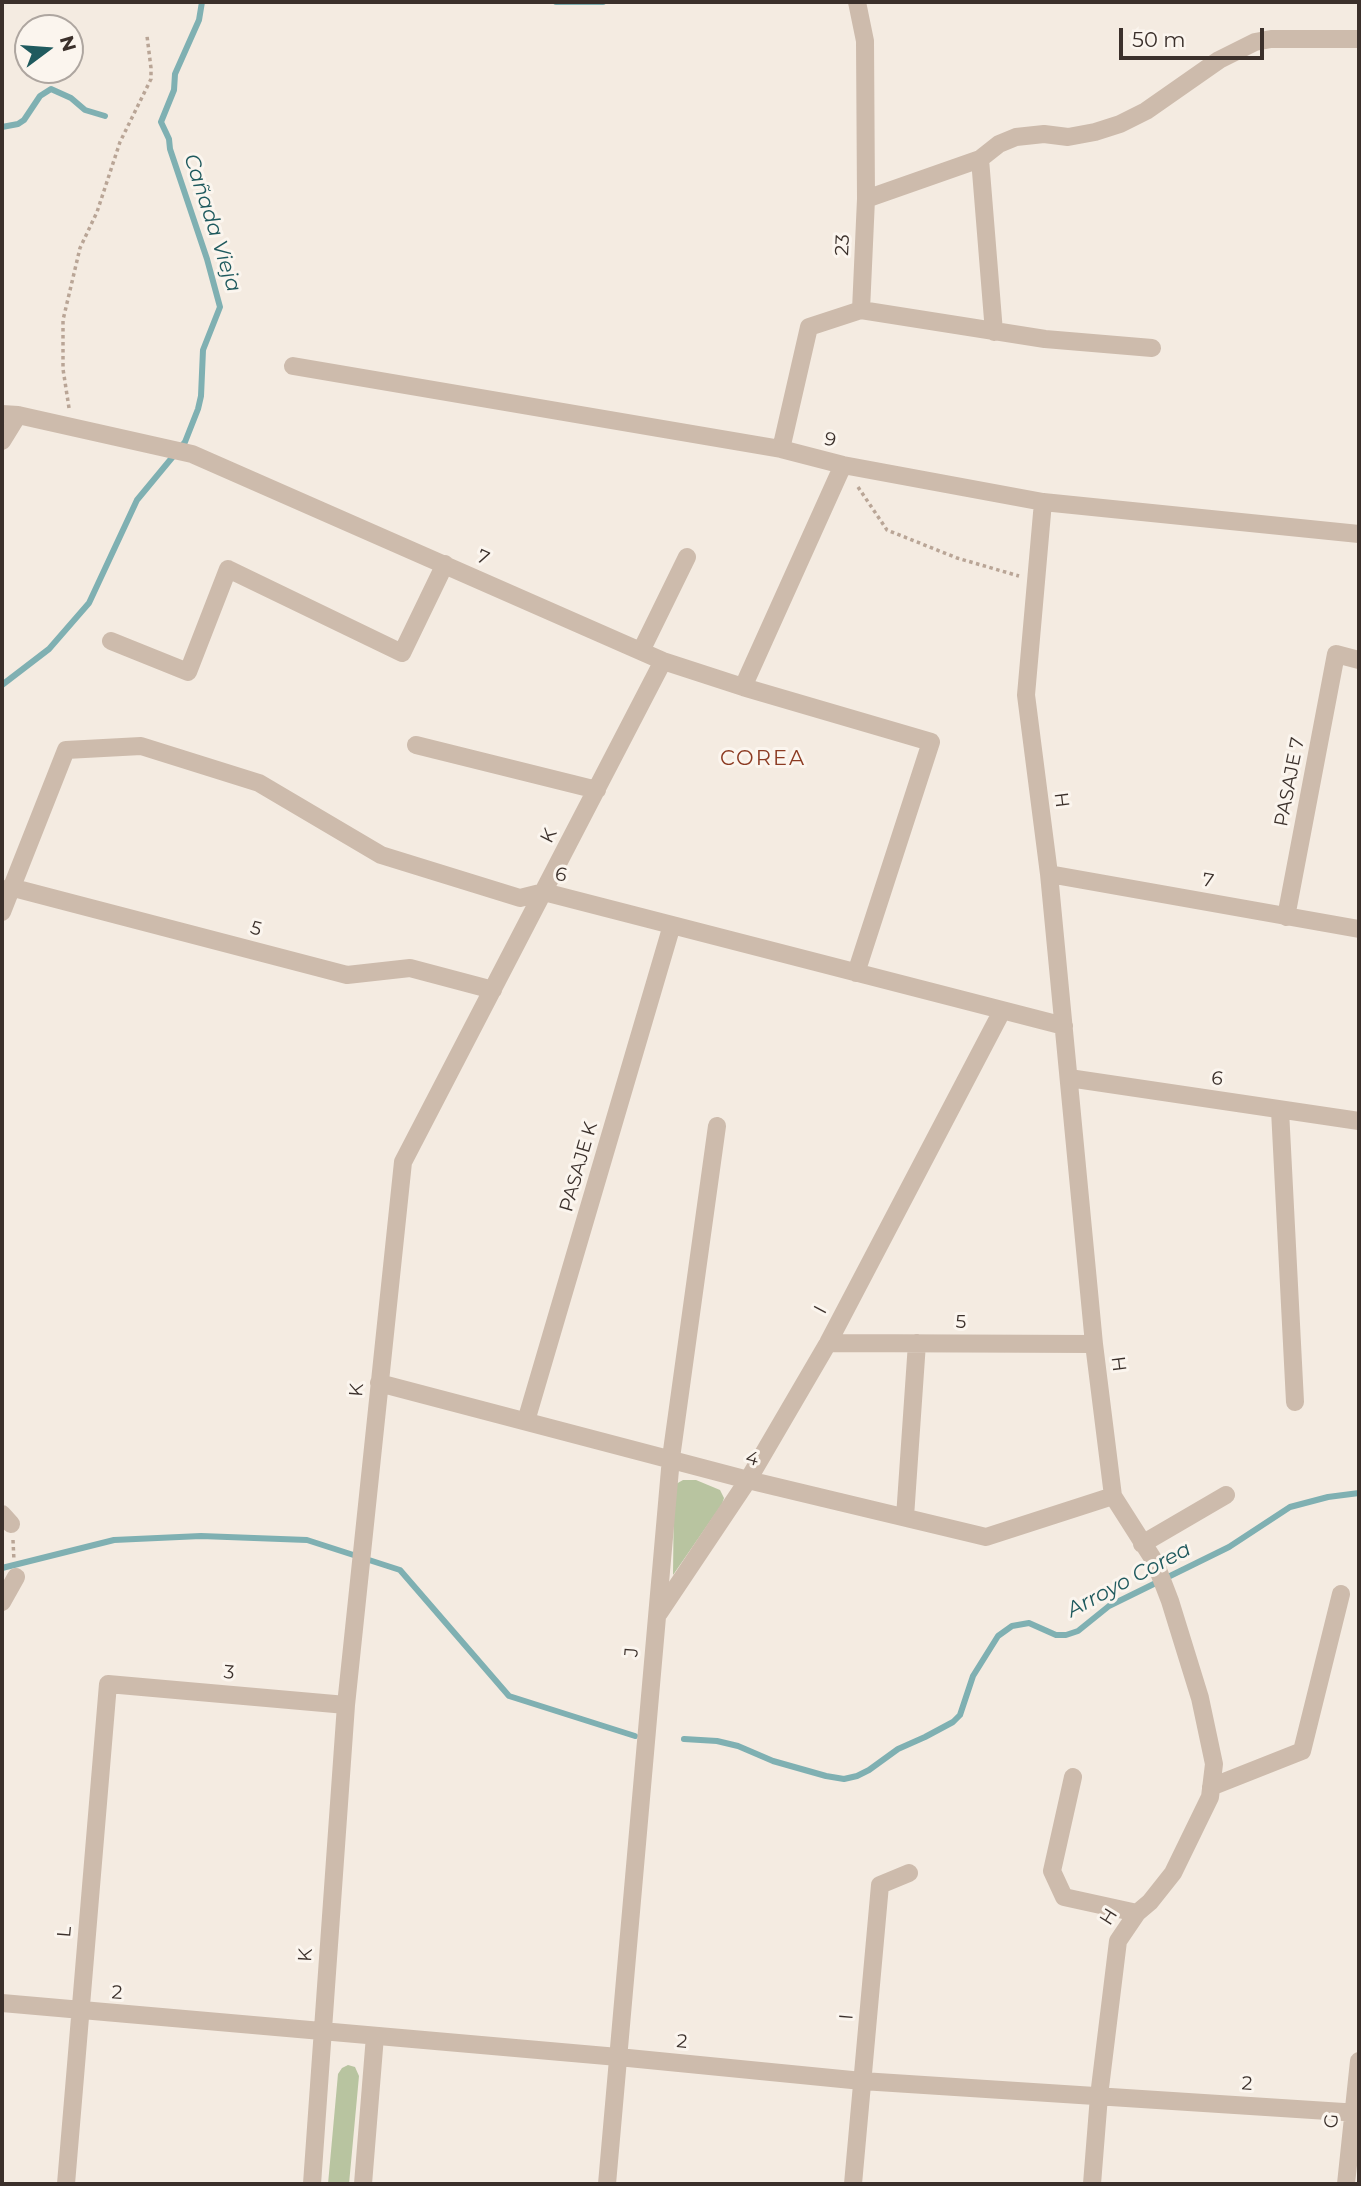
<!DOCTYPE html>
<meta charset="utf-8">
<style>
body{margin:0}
#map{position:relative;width:1361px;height:2186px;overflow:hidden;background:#f4ebe1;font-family:Montserrat,sans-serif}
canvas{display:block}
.frame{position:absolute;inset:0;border:4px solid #3b302b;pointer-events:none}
.north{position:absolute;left:14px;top:14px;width:70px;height:70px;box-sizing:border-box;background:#fbf5ee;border:2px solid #aea6a0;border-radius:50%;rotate:74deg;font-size:19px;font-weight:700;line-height:28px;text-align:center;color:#3b302b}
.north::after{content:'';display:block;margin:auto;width:24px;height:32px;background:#1f5a5e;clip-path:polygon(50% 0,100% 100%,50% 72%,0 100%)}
.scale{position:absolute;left:1119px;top:28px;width:145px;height:32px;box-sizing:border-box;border:4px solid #3b302b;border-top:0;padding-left:9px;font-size:21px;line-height:24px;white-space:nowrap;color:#3b302b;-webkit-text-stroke:5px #fbf5ee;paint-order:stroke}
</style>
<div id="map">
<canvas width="1361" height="2186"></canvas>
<div class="frame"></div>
<div class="north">N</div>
<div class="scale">50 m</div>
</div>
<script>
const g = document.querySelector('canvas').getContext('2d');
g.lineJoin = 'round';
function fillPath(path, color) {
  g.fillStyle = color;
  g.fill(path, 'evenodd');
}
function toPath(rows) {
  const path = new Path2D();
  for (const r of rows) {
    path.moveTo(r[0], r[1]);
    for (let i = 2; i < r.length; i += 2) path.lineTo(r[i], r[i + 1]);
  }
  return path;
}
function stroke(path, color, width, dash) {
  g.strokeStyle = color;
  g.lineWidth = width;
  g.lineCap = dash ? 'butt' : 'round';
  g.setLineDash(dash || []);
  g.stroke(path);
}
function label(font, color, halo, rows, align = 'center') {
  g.font = font + ' Montserrat,sans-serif';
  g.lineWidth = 6;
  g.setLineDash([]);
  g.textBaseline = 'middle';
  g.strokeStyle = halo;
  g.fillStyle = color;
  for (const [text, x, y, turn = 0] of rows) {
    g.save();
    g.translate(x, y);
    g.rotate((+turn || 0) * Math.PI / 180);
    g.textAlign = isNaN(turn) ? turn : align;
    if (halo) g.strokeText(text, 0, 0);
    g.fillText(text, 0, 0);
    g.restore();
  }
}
const green = toPath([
 [683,1480,696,1480,720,1490,724,1498,722,1504,673,1575,674,1492,676,1484],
 [348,2065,355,2067,359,2076,349,2184,328,2184,338,2074,342,2068]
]);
const stream = toPath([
 [556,2,603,2],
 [2,127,18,124,24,120,40,96,51,89,71,98,85,110,105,116],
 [2,685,49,649,89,603,137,500,185,442,198,409,201,396,203,350,220,307,207,259,170,149,169,139,161,122,174,90,175,74,199,20,202,2],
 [2,1568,114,1540,201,1536,307,1540,400,1570,509,1696,635,1736],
 [684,1739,717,1741,738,1746,773,1761,826,1776,844,1779,857,1776,869,1770,898,1749,925,1737,953,1722,960,1715,973,1676,998,1636,1012,1626,1029,1623,1056,1635,1066,1635,1078,1631,1109,1606,1229,1547,1290,1507,1328,1497,1359,1493]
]);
const path = toPath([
 [69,408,63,369,63,320,80,248,97,212,120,142,151,79,151,68,147,36],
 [858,487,887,530,957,558,1019,576],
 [13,1540,14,1561]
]);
const minor = toPath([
 [980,159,994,332],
 [866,199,980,159,999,144,1016,137,1044,134,1068,137,1095,132,1120,124,1146,111,1219,60,1255,42,1271,39,1359,39],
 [861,310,1045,339,1152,348],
 [293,366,781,449,843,465,1043,502,1359,534],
 [2,414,18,415,192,454,663,661,743,687,931,742,856,973],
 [2,441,18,415],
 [781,449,809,327,861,310,866,199,865,41,857,2],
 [1043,502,1026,695,1049,874,1094,1344,1113,1496,1155,1562,1170,1601,1200,1698,1214,1764,1210,1797,1173,1873,1150,1902,1137,1913,1118,1941,1099,2096,1092,2184],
 [111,641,188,672,228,569,402,653,445,564],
 [641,651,687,557],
 [743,687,843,465],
 [416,745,597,790],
 [1049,874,1359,929],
 [10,887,347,975,410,968,493,990],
 [2,912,66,750,141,746,259,783,381,855,520,898,544,892,1064,1026],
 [1286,917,1336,654,1359,660],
 [1069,1078,1359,1121],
 [1280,1110,1295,1402],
 [828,1343,1094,1344],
 [379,1383,748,1480,986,1537,1113,1496],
 [526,1421,672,925],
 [2,1514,11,1524],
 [905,1517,917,1343],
 [1142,1544,1226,1495],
 [2,1602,16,1577],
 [659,1613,748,1480,828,1343,1002,1011],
 [1073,1777,1052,1871,1064,1897,1137,1913],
 [1211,1787,1302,1751,1341,1594],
 [2,2003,618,2057,862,2081,1359,2113],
 [66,2184,108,1684,346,1705],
 [312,2184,346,1705,403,1162,663,661],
 [363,2184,375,2036],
 [607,2184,671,1458,717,1126],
 [853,2184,880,1885,909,1873],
 [1346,2184,1359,2061]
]);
const streetNames = [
 ["23",843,245,-87],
 ["9",830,440,15],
 ["7",483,558,24],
 ["PASAJE 7",1290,782,-79],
 ["H",1061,800,83],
 ["K",549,836,-63],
 ["6",561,875,13],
 ["7",1208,881,10],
 ["5",256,929,15],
 ["6",1217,1079,9],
 ["PASAJE K",579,1167,-74],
 ["I",821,1310,-62],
 ["5",961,1322],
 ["H",1118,1364,83],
 ["K",357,1390,-85],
 ["4",752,1459,15],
 ["J",632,1652,-85],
 ["3",229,1673,5],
 ["H",1109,1917,-58],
 ["L",65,1932,-85],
 ["K",306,1955,-86],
 ["2",117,1993,4],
 ["I",847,2017,-85],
 ["2",682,2042,6],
 ["2",1247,2084,4],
 ["G",1332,2121,-84]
];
const waterNames = [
 ["Cañada Vieja",212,223,72],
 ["Arroyo Corea",1129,1580,-28]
];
const neighbourhoodNames = [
 ["COREA",763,759]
];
fillPath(green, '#b8c4a0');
stroke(stream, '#7fb0b2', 6);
stroke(path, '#b9a596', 3.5, [3.5, 3.5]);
stroke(minor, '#cdbbac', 18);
label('19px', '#3b302b', '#fbf5ee', streetNames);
label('italic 21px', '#1f5a5e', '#fbf5ee', waterNames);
g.letterSpacing = '2px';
label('21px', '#8c3b22', '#fbf5ee', neighbourhoodNames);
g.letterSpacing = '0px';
</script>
